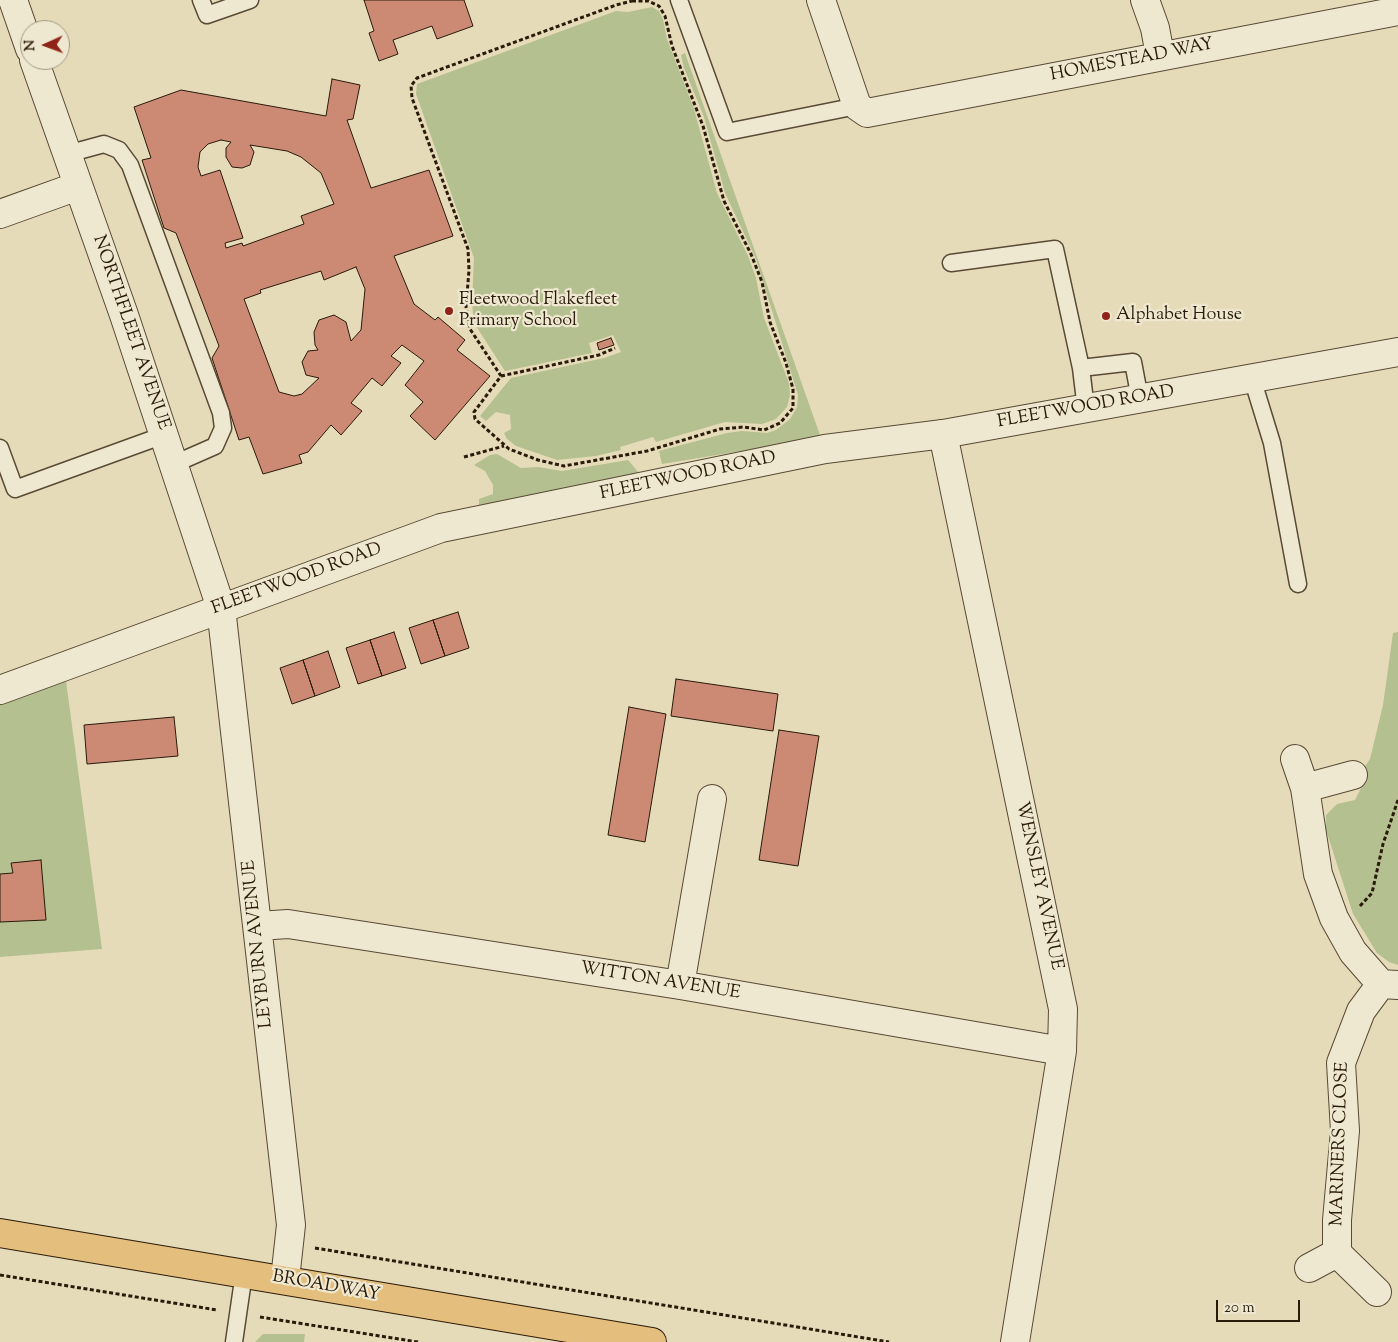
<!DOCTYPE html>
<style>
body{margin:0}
#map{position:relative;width:1398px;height:1342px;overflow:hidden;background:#e6dbb8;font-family:"Sorts Mill Goudy",serif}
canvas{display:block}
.north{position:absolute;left:20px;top:20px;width:50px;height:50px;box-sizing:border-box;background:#efe8d1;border:1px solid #a09681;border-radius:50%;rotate:268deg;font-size:14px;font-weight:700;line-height:20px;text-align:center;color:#291a09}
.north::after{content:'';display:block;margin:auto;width:18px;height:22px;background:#8f2418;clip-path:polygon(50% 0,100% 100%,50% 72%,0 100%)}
.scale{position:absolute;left:1216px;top:1300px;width:84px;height:22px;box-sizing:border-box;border:2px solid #291a09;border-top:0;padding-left:6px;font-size:15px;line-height:18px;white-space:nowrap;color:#291a09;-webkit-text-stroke:4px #efe8d1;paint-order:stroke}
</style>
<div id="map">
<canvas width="1398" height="1342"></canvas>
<div class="north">N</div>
<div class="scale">20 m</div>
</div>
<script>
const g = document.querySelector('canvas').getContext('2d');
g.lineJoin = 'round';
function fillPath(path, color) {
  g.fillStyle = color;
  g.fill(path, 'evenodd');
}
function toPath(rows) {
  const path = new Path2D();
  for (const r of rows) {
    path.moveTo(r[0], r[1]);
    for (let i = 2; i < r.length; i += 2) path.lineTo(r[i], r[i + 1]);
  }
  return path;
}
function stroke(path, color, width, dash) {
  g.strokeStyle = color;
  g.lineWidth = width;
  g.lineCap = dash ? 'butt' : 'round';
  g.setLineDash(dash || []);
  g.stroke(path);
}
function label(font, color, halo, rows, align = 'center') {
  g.font = font + ' "Sorts Mill Goudy",serif';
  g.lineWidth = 4.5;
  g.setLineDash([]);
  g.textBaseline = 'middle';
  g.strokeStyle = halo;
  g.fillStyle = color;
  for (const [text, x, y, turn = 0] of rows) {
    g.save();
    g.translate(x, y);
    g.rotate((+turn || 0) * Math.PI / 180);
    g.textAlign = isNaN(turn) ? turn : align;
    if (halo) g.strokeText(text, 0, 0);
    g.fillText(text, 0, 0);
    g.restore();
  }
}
const green = toPath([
 [652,7,659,11,663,19,667,39,694,109,717,193,748,256,756,278,764,318,789,383,790,395,787,407,776,419,762,424,725,422,656,442,653,437,620,447,621,450,596,456,557,460,516,446,507,439,504,433,511,429,510,415,496,412,486,421,480,416,511,378,604,358,621,352,613,335,589,343,592,353,505,371,474,323,472,303,474,258,416,94,417,84,616,11,628,12],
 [685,53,821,438,662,464,659,451,727,433,742,431,767,433,776,430,790,419,797,407,798,395,756,259,725,193,704,117,684,68,681,55],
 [497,454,521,468,538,467,562,471,628,460,639,473,479,507,479,499,493,494,493,485,485,471,474,465,490,455],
 [1398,632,1398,965,1389,962,1377,953,1353,914,1326,830,1326,815,1337,804,1355,800,1361,788,1359,775,1370,759,1383,705,1393,633],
 [64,666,102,949,0,957,0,690],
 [263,1334,305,1334,304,1342,255,1342]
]);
const building = toPath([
 [364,0,464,0,473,26,437,39,432,26,393,40,398,54,379,61,369,33,374,31,364,0],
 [332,79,360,85,353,119,347,120,371,188,429,170,453,236,394,256,414,304,435,320,438,317,465,340,457,350,490,376,435,440,410,416,423,402,405,385,424,361,402,345,391,356,401,363,382,386,372,378,351,403,362,411,341,435,331,425,308,452,299,455,302,463,263,474,249,437,239,440,212,358,219,346,176,233,164,228,142,160,151,158,134,107,181,90,326,116,332,79],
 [221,140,231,142,226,148,226,157,232,167,242,168,250,165,254,152,250,145,287,151,301,157,321,173,334,204,301,216,304,224,243,246,242,243,226,248,225,243,243,238,220,170,201,176,198,167,200,152,208,144,221,140],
 [356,267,365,289,361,330,351,341,346,322,334,315,319,320,314,332,315,345,318,350,308,351,302,362,306,375,319,378,302,394,294,396,279,392,244,299,261,293,260,290,321,271,324,280,356,267],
 [611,338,614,345,599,350,597,343,611,338],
 [458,612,469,648,445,656,433,620,458,612],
 [433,620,445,656,421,664,409,628,433,620],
 [394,632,406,668,382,676,370,640,394,632],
 [370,640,382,676,358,684,346,648,370,640],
 [328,651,340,687,315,696,303,660,328,651],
 [303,660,315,696,292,704,280,668,303,660],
 [676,679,778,694,773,731,671,716,676,679],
 [629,707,666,714,645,842,608,835,629,707],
 [174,717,178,756,87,764,84,725,174,717],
 [779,730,819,736,798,866,759,860,779,730],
 [41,860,46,920,0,922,0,874,13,873,11,863,41,860]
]);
const path = toPath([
 [632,1,648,1,659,6,665,16,672,46,703,126,724,201,751,254,762,282,770,322,786,363,793,389,793,408,780,423,764,430,744,427,720,429,647,451,564,466,538,460,509,449,475,419,474,412,501,376,470,329,466,307,469,270,468,249,412,98,411,86,417,78,616,5,632,1],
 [501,376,599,355,615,348],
 [464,457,504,446],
 [1360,906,1372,893,1383,844,1398,800],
 [315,1248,889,1342],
 [0,1275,217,1310],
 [260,1317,418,1342]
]);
const service = toPath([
 [201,0,207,15,250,0],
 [679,0,727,132,857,106],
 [67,154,104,144,119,150,130,165,221,413,223,428,215,446,174,464],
 [951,263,1055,249,1081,368,1086,409],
 [1081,368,1133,362,1140,399],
 [1252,378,1272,443,1298,584],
 [0,448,15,489,164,435],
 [234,1342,244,1273]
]);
const minor = toPath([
 [13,0,30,49],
 [821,0,857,106,867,113,1398,11],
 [1145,0,1155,28,1160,55],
 [34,60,124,315,221,608,291,1225,285,1279],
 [0,214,78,186],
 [943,434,1063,1009,1062,1051,1015,1342],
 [1295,759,1305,788,1318,874,1334,918,1353,952,1381,984,1398,985],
 [1305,788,1353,775],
 [258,926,288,924,680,985,1062,1051],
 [680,985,712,799],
 [1309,1268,1337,1253],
 [1377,1292,1337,1253,1337,1220,1345,1131,1341,1063,1361,1011,1381,984]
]);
const tertiary = toPath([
 [0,690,441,528,825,449,943,434,1398,352]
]);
const primary = toPath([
 [0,1233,652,1342]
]);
const markers = [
 [449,311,5,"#8f2418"],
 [1106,316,5,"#8f2418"]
];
const streetNames = [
 ["HOMESTEAD WAY",1132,61,-11],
 ["NORTHFLEET AVENUE",130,333,71],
 ["FLEETWOOD ROAD",1086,408,-10],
 ["FLEETWOOD ROAD",688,477,-12],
 ["FLEETWOOD ROAD",297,580,-20],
 ["WENSLEY AVENUE",1038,886,78],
 ["LEYBURN AVENUE",259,944,-96],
 ["WITTON AVENUE",660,982,9],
 ["MARINERS CLOSE",1341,1144,-88],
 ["BROADWAY",326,1287,10]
];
const poiNames = [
 ["Fleetwood Flakefleet",459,301],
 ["Primary School",459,322],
 ["Alphabet House",1116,316]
];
fillPath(green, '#b4c08f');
fillPath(building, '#cc8a75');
stroke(building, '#291a09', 1);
stroke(service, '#584a35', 19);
stroke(minor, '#584a35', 30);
stroke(tertiary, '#584a35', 30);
stroke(primary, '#291a09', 30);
stroke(path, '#291a09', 3, [4, 2.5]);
stroke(service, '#efe8d1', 16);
stroke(minor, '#efe8d1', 28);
stroke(tertiary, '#efe8d1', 28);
stroke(primary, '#e3be7c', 28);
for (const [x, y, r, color] of markers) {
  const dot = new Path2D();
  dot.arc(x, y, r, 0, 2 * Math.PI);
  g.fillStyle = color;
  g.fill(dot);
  stroke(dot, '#efe8d1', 2);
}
label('18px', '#291a09', '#efe8d1', streetNames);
label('18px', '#291a09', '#efe8d1', poiNames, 'left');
</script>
